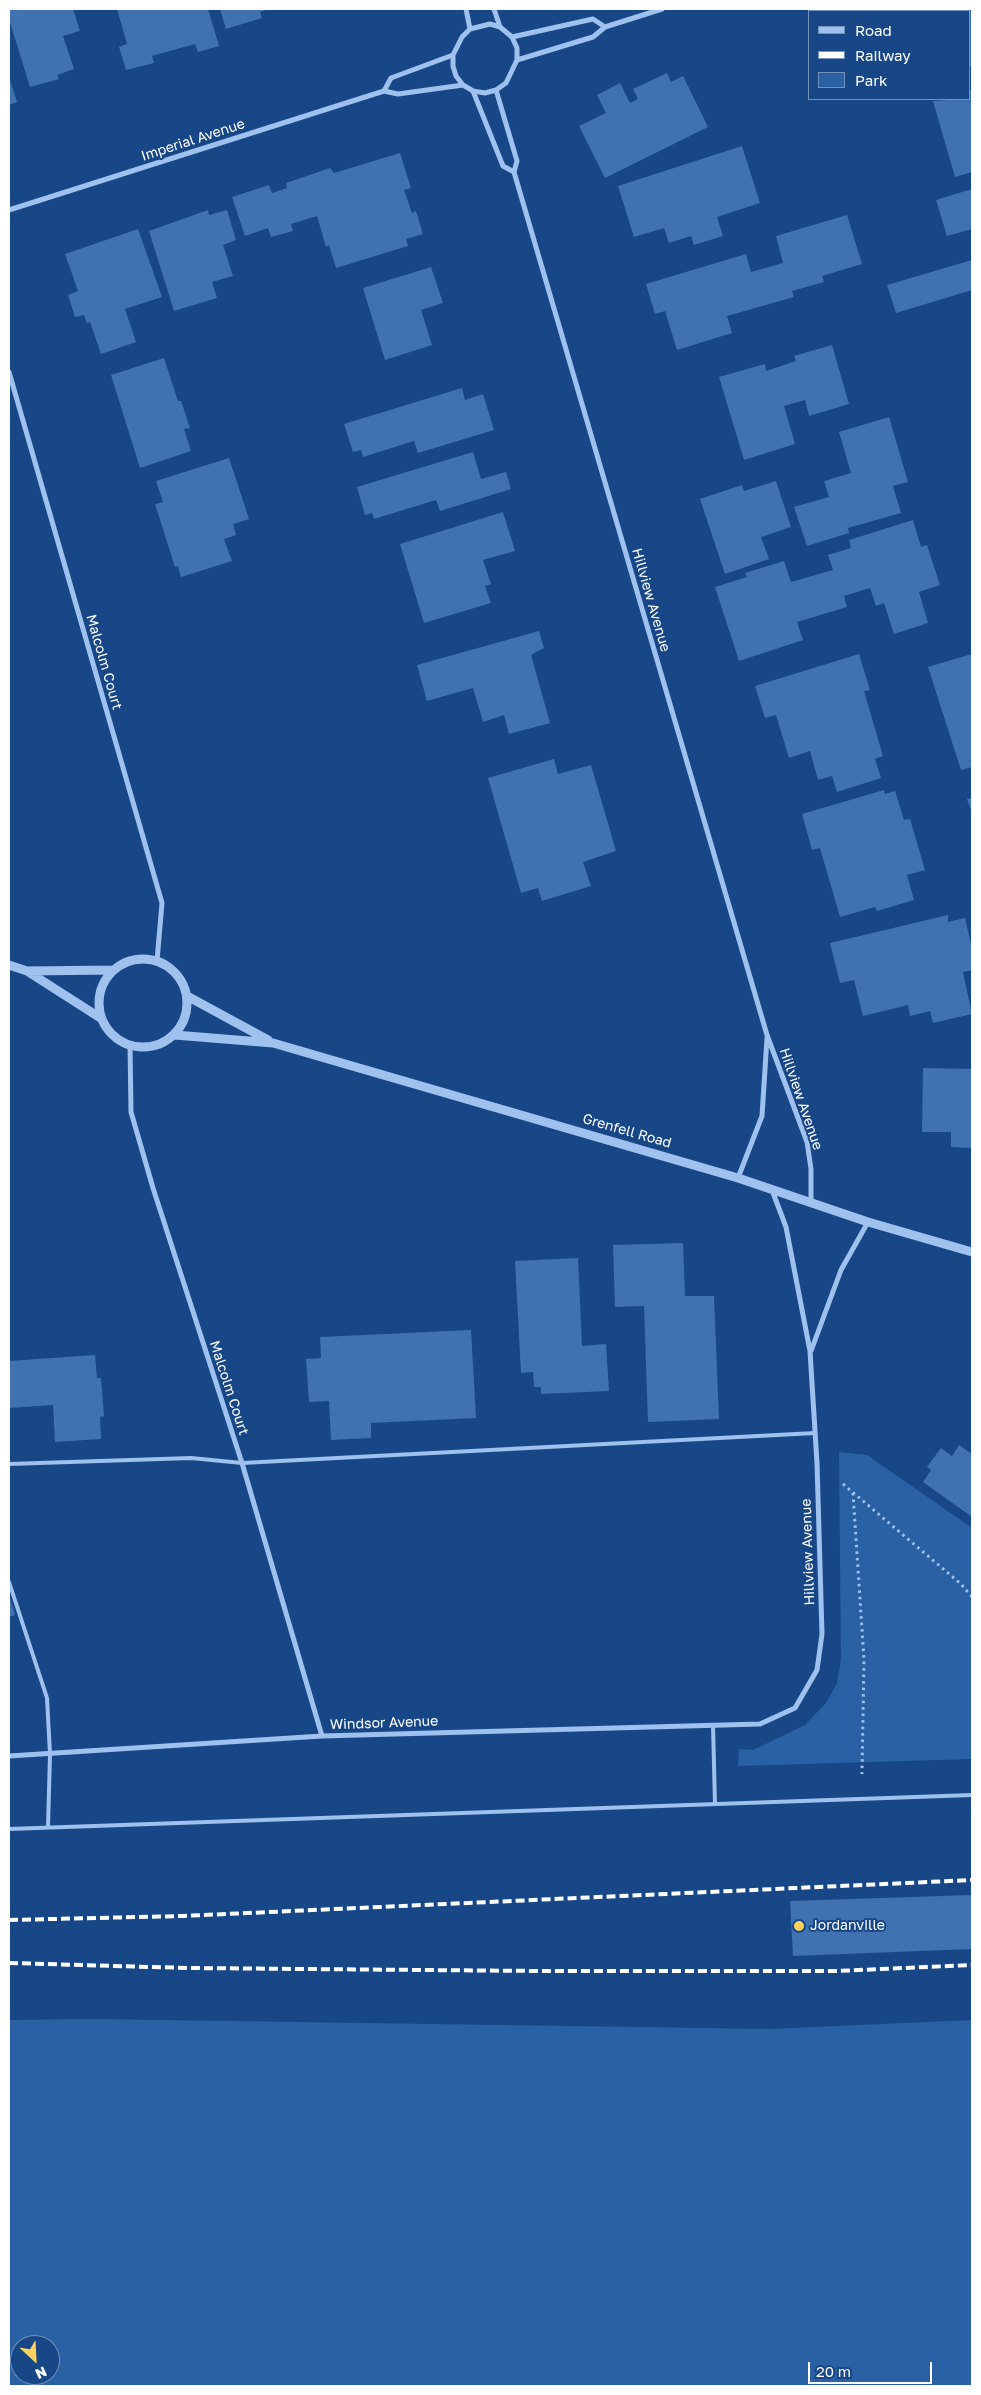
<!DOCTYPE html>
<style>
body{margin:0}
#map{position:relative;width:981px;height:2395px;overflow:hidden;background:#174787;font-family:"Golos Text",sans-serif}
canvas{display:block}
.frame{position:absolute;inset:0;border:10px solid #fff;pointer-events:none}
.legend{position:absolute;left:808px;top:10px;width:162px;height:90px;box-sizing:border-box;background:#174787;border:1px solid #7491b7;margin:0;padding:6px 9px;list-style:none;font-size:15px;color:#fff}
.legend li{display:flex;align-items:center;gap:10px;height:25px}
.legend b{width:25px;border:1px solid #7491b7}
.north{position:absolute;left:10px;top:2335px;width:50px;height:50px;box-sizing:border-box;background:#174787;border:1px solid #7491b7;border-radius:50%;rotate:155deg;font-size:14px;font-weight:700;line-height:20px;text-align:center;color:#fff}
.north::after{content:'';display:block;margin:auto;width:18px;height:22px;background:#ffd05a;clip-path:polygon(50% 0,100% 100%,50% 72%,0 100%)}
.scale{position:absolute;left:808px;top:2362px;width:124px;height:22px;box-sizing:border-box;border:2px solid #fff;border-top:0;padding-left:6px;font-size:15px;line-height:18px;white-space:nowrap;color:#fff;-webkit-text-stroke:4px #174787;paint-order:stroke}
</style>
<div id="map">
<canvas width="981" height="2395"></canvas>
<div class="frame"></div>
<ul class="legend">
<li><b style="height:6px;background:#9ec1ed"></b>Road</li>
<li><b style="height:6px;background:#fff"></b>Railway</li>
<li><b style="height:14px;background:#2a61a5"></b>Park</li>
</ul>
<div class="north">N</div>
<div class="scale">20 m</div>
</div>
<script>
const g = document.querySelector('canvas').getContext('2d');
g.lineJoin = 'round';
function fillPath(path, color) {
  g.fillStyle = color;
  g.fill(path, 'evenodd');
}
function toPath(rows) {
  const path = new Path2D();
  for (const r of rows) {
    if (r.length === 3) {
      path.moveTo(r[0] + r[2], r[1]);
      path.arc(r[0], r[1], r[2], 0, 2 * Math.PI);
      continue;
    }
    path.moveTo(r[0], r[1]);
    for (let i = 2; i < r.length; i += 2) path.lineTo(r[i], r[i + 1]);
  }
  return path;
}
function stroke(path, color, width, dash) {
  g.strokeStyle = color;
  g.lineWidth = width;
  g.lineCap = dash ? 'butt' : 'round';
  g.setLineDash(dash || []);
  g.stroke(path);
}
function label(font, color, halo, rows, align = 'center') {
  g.font = font + ' "Golos Text",sans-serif';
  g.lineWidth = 4;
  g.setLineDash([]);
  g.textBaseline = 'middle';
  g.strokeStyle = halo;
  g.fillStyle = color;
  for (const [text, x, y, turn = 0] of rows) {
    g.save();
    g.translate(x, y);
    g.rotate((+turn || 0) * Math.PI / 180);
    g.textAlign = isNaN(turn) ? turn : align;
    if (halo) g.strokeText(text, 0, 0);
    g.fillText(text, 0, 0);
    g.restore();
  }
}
const green = toPath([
 [839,1452,867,1455,972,1528,972,1759,738,1766,739,1749,753,1750,805,1725,826,1703,837,1683,841,1660],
 [91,2019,770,2029,972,2020,972,2386,9,2386,9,2020],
 [20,2345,50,2345,50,2375,20,2375]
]);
const building = toPath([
 [9,9,73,9,80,31,63,36,74,69,57,75,59,79,30,87,9,19],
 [117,9,208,9,219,46,198,52,195,44,152,56,154,63,126,70,119,47,127,44],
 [220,9,269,9,260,12,262,18,226,29],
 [871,9,957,9,958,11,872,11],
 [966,9,972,9,972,66,970,66,970,11,959,11],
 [667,73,671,82,683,76,708,127,605,178,579,126,606,113,597,95,620,83,630,103,638,99,633,89],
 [9,77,17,102,9,105],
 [972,89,972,172,955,177,933,101,970,99,970,90],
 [742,146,760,203,717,217,723,236,694,245,691,236,669,243,664,228,634,237,618,186],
 [400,153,411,188,404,190,412,213,416,211,423,234,406,239,408,246,336,268,329,245,326,247,317,216,291,224,293,231,271,237,268,228,245,236,232,197,269,185,272,193,287,188,286,183,330,168,334,173],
 [972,189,972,229,947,236,936,200],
 [208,210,209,215,227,210,236,240,223,245,233,276,212,282,217,298,174,311,149,231],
 [847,215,862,264,822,276,824,282,792,291,794,297,727,316,732,333,677,350,665,311,655,314,646,284,746,254,751,272,783,263,776,236],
 [138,229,162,297,125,309,136,342,101,354,90,322,87,323,84,315,75,317,68,295,78,291,65,254],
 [972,260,972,290,896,313,887,285],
 [431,267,443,303,421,310,432,345,385,360,363,288],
 [832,345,849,404,809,416,805,400,784,406,795,444,744,460,719,377,765,364,766,371,796,361,794,356],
 [164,358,178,401,181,401,190,428,184,429,191,451,140,468,111,375],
 [462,388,465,400,483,394,494,430,418,453,414,441,363,457,361,450,353,452,344,424],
 [889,417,908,482,893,486,901,513,848,528,849,533,807,546,794,507,829,497,824,481,851,473,839,432],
 [473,452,481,479,506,472,511,489,440,511,436,500,374,519,372,513,365,515,357,487],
 [229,458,249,519,233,524,236,535,224,539,232,561,181,577,178,566,175,567,155,504,163,502,156,481],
 [776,481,791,527,761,537,769,559,725,574,700,499,742,485,744,491],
 [503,512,515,551,483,560,491,584,485,586,491,603,424,623,400,544],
 [913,520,921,547,927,545,940,585,919,592,928,623,894,634,884,603,876,606,870,588,844,596,847,607,797,622,803,640,739,661,715,587,747,577,745,573,784,561,791,582,833,570,828,555,851,548,849,540],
 [539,631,544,648,531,655,550,723,509,734,504,715,483,722,473,688,427,701,417,665],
 [859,654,870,690,864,691,883,756,875,759,881,778,837,792,832,776,818,780,810,751,789,758,776,715,765,718,755,686],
 [972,654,972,767,961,770,928,667],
 [554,759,558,774,591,765,616,851,583,862,591,886,542,901,538,888,521,893,488,778],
 [884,790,885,794,895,791,904,820,910,819,925,870,907,875,914,900,877,911,875,907,840,917,820,848,812,850,802,814],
 [972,798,972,813,967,799],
 [948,915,948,922,965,918,972,948,972,970,963,972,972,1014,933,1023,930,1011,910,1016,908,1005,863,1016,854,980,840,983,830,943],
 [923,1068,972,1069,972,1148,951,1147,951,1132,922,1132],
 [683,1243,685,1296,714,1296,719,1419,648,1422,644,1306,615,1307,613,1245],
 [578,1258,582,1346,606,1344,609,1391,541,1394,541,1387,534,1387,533,1372,521,1373,515,1261],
 [471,1330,476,1418,371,1423,371,1438,331,1440,329,1401,309,1402,306,1359,321,1358,320,1337],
 [95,1355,97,1378,101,1378,104,1416,100,1417,101,1439,55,1442,53,1405,9,1408,9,1361],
 [959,1445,972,1454,972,1517,923,1482,931,1470,927,1467,941,1448,952,1456],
 [9,1595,15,1615,9,1617],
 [972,1895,972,1949,793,1956,790,1901]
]);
const path = toPath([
 [843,1484,961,1584,972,1597],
 [853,1493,864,1660,862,1774]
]);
const service = toPath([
 [9,1464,191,1458,242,1463,815,1433],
 [9,1582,47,1698,50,1754,48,1827],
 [713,1725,715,1804],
 [9,1829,972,1795]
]);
const minor = toPath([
 [466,9,470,29],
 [494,9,500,27],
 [490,24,500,27,512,37,517,48,517,60,506,83,496,90,485,93,473,91,463,85,456,76,453,66,453,55,462,37,470,29,490,24],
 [512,37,593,19,605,27],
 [517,60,593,37,605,27,662,9],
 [496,90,517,161,514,172,767,1035,807,1142,811,1169,811,1201],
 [384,91,391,78,453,55],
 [473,91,503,166,514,172],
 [9,210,384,91,398,94,463,85],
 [9,372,162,903,157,961],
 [130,1045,131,1112,153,1188,242,1463,322,1736],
 [738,1178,762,1116,767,1038],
 [811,1351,841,1270,868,1222],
 [9,1756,322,1736,760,1724,795,1708,817,1670,822,1634,817,1463,810,1351,786,1227,772,1190]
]);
const tertiary = toPath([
 [143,1003,44],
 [9,965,27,971,102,1019],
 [27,971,114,970],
 [187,996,268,1040],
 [175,1035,273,1043,738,1178,868,1222,972,1252]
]);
const rail = toPath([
 [9,1920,182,1916,972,1880],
 [9,1963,188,1968,540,1971,836,1971,972,1965]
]);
const markers = [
 [799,1926,6,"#ffd05a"]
];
const streetNames = [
 ["Imperial Avenue",193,140,-18],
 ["Hillview Avenue",651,600,74],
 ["Malcolm Court",104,662,74],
 ["Hillview Avenue",801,1099,71],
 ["Grenfell Road",627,1131,16],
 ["Malcolm Court",229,1388,72],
 ["Hillview Avenue",808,1552,-92],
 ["Windsor Avenue",384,1723,-2]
];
const poiNames = [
 ["Jordanville",810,1926]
];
fillPath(green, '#2a61a5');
fillPath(building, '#4071b0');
stroke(path, '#9ec1ed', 3, [2.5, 4]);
stroke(service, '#9ec1ed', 4);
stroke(minor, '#9ec1ed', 5);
stroke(tertiary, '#9ec1ed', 9);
stroke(rail, '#fff', 4, [9, 4]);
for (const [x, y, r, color] of markers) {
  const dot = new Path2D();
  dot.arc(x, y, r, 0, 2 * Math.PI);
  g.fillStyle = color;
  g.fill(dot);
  stroke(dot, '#174787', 2);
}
label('14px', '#fff', '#174787', streetNames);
label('14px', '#fff', '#174787', poiNames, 'left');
</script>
